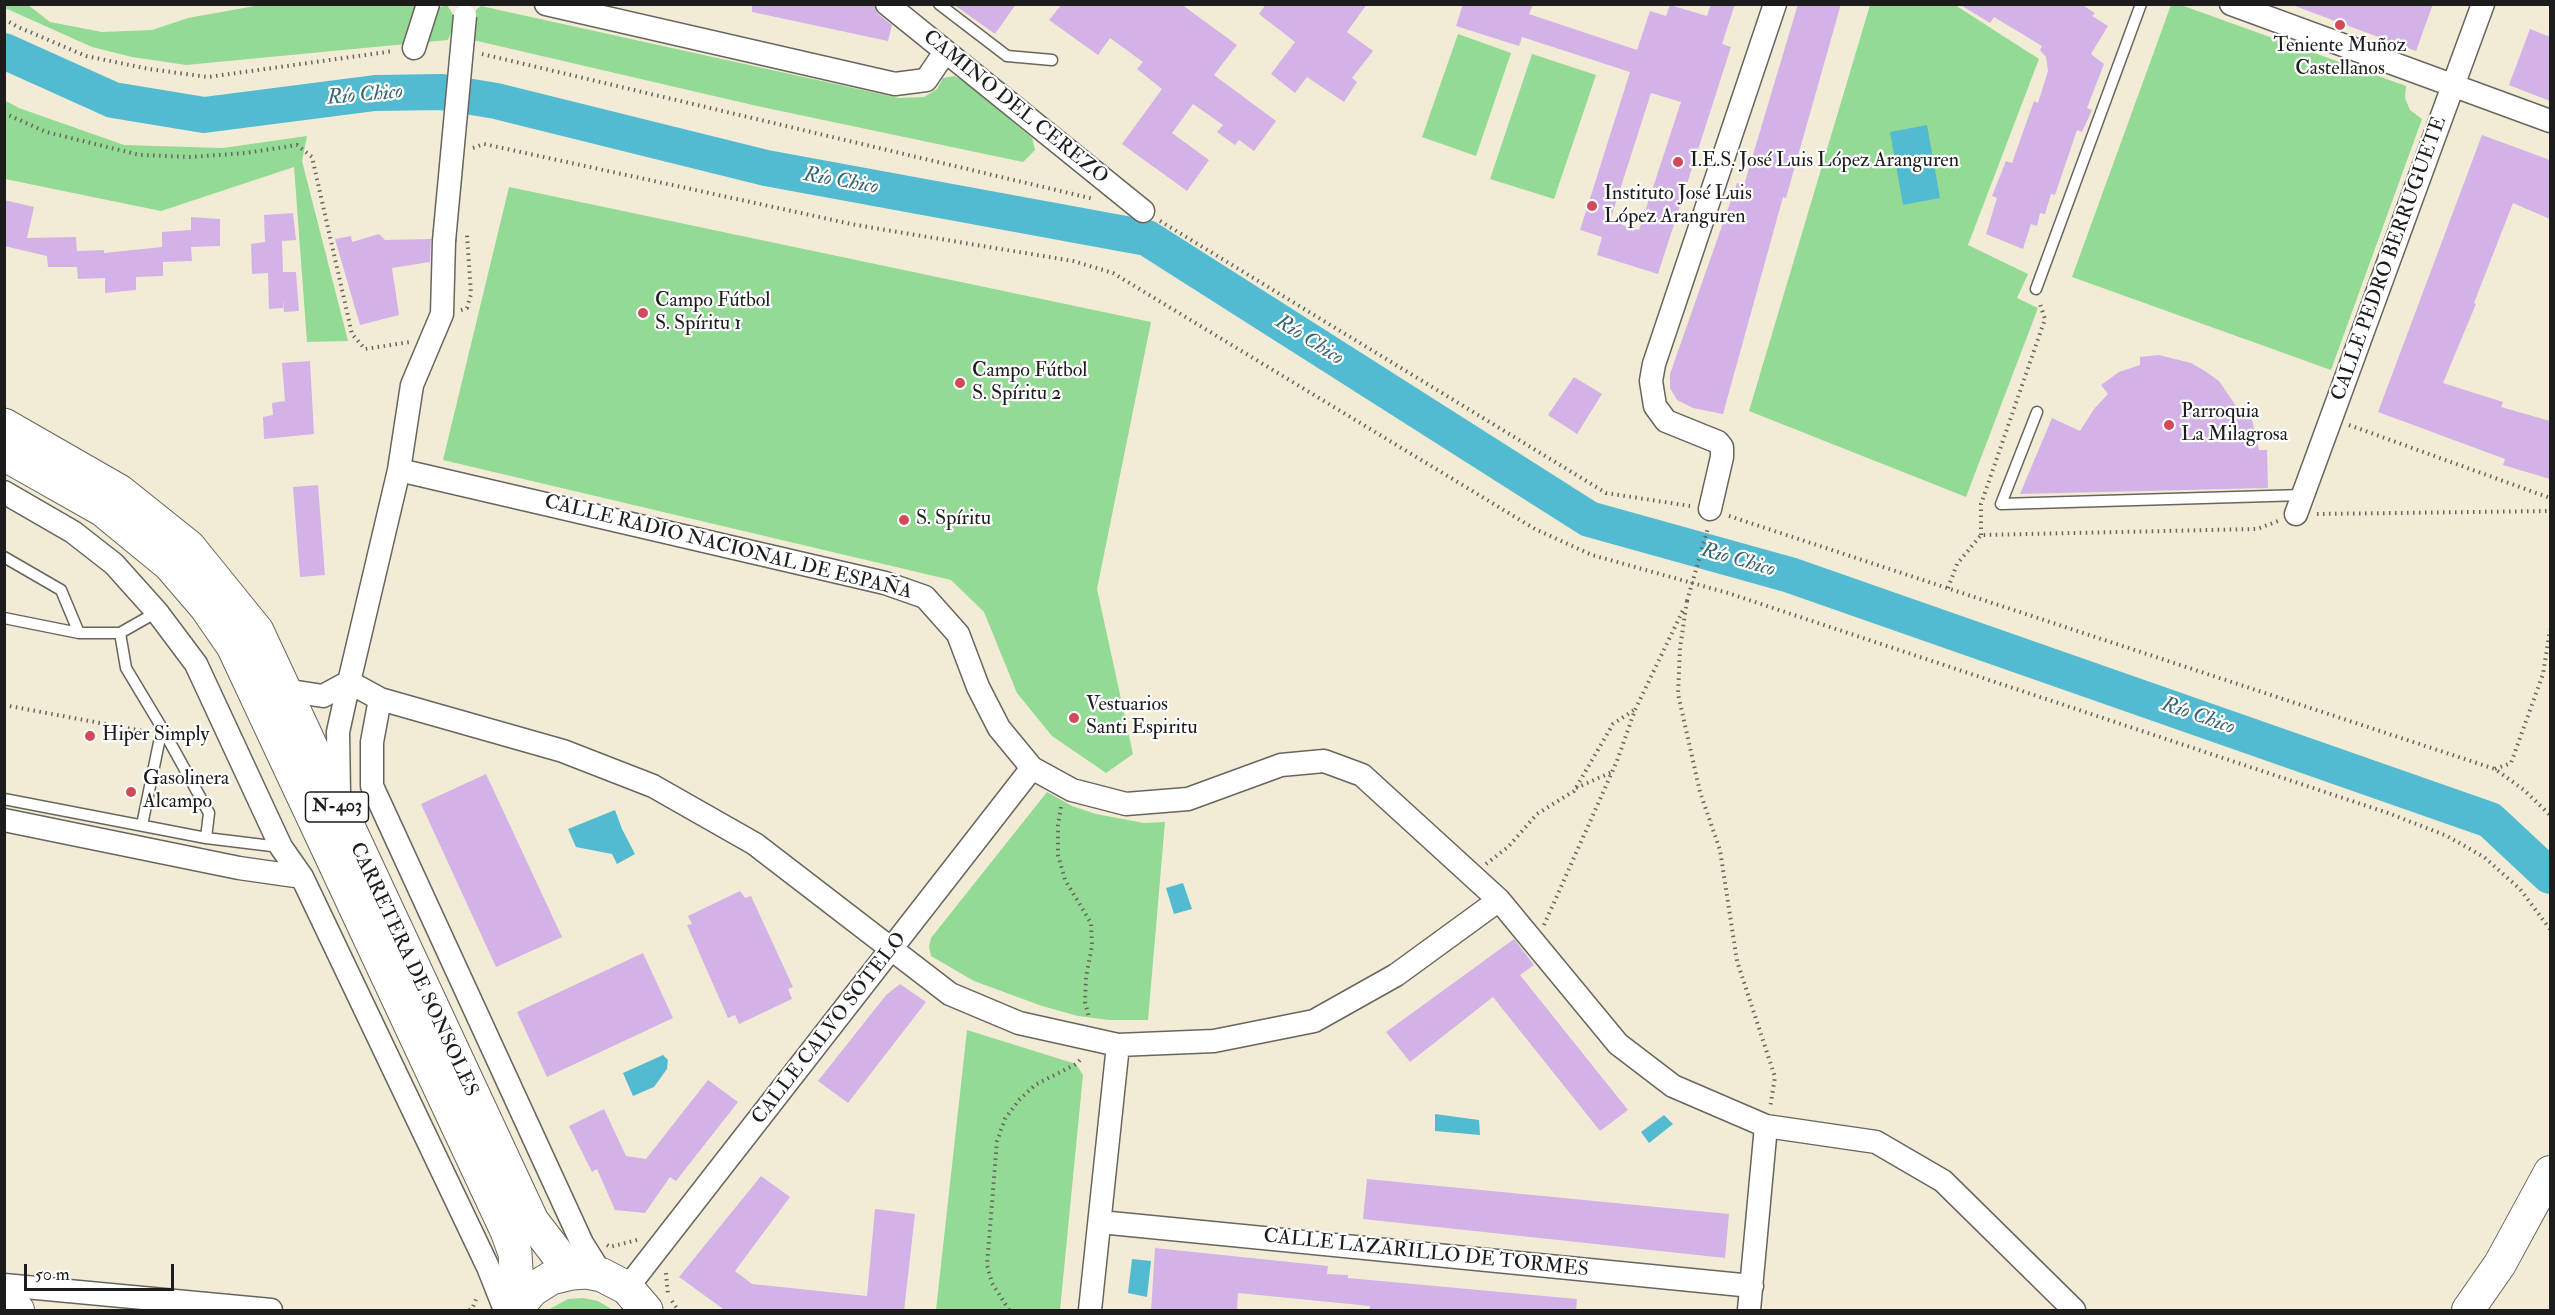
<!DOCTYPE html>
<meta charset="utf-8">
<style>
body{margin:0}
#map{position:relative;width:2555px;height:1315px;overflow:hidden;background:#f2ecd6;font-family:"IM FELL Double Pica",serif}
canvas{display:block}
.frame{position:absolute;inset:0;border:6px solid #1c1c1c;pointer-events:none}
.scale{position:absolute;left:24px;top:1264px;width:150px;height:27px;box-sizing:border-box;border:3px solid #1c1c1c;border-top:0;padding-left:8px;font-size:18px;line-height:21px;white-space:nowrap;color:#1c1c1c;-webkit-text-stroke:4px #fff;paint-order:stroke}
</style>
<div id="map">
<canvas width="2555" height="1315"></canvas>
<div class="frame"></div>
<div class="scale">50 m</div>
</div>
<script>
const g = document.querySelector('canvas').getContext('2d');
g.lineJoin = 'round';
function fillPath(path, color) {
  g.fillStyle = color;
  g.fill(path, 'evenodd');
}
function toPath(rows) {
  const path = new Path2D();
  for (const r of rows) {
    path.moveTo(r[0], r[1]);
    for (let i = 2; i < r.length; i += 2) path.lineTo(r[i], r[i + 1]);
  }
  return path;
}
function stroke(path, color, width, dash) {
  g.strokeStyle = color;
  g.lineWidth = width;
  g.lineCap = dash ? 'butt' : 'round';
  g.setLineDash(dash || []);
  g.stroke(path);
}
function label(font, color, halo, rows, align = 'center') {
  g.font = font + ' "IM FELL Double Pica",serif';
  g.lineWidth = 4.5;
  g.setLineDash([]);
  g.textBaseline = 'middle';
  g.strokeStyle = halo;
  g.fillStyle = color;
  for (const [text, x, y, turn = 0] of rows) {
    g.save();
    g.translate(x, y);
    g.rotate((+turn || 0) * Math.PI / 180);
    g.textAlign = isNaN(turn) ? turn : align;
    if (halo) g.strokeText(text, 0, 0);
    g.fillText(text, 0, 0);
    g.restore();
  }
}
const green = toPath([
 [266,4,427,4,433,10,447,5,456,19,448,40,186,65,132,57,92,47,5,8,5,5,28,5,50,22,102,32,152,30,188,18],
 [1870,5,1955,5,2039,59,1968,245,2028,274,2017,298,2038,308,1966,497,1749,411],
 [2171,5,2181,5,2406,86,2405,98,2410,110,2422,119,2331,370,2072,277],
 [481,6,899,98,924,97,937,89,943,78,954,76,964,81,1032,138,1035,150,1023,162,757,106,473,40,476,10],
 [1458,34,1511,53,1476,156,1422,137],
 [1532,54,1596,75,1554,199,1490,179],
 [4,100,19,108,124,145,223,148,307,136,302,161,348,341,307,342,294,167,161,211,5,179],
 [509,187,1151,322,1097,589,1133,754,1106,773,1052,736,1017,693,984,612,951,580,443,460],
 [1047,792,1072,806,1096,814,1144,823,1165,822,1148,1020,1109,1020,1078,1016,1042,1006,974,981,931,956,929,947,931,938],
 [967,1030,1076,1064,1083,1075,1060,1310,936,1310],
 [583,1298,598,1301,613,1310,548,1310,568,1299]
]);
const water = toPath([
 [1927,125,1940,198,1903,205,1890,132],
 [615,810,622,829,635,854,617,864,612,854,576,847,568,829],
 [1183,883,1192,909,1174,914,1166,888],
 [663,1055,668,1060,667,1069,654,1087,633,1096,623,1073],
 [1435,1114,1479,1120,1480,1135,1435,1131],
 [1664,1115,1673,1124,1649,1143,1641,1132],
 [1132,1259,1151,1261,1147,1297,1128,1293]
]);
const river = toPath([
 [4,51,113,100,204,115,375,93,442,92,496,101,766,168,1147,238,1589,519,1790,575,2490,820,2550,876]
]);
const building = toPath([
 [752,4,874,4,878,14,892,25,888,41,752,12],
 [953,4,1016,4,995,34],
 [1062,4,1181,4,1237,45,1214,75,1276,121,1254,151,1239,140,1235,145,1217,132,1223,125,1193,104,1172,133,1209,160,1187,191,1122,144,1162,89,1137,69,1143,62,1110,38,1098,55,1049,20],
 [1266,4,1367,4,1347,32,1373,51,1352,78,1357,82,1344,102,1307,77,1295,93,1271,74,1295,42,1259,14],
 [1463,4,1533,4,1529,14,1637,50,1650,11,1666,16,1670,5,1707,16,1711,4,1735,4,1722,44,1731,47,1658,274,1597,255,1602,237,1580,230,1630,72,1522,37,1519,46,1456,26],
 [1651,93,1681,102,1639,230,1610,221],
 [1798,4,1841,4,1786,198,1783,197,1723,414,1693,408,1677,400,1670,388,1670,374,1737,183,1744,185],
 [1959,4,2081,4,2095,13,2092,16,2108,26,2091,54,2104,64,2087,108,2092,110,2082,132,2077,130,2055,195,2051,194,2045,214,2040,213,2037,226,2031,224,2023,249,1986,234,1997,198,1992,196,2006,161,2012,163,2034,101,2038,103,2048,71,2046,57,2040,50,2042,46,1994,17,1990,23],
 [2295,4,2433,4,2416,51,2295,6],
 [2530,29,2550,37,2550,101,2509,85],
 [2482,135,2550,160,2550,219,2513,203,2474,303,2476,304,2443,383,2503,402,2501,407,2550,421,2550,479,2503,465,2505,459,2378,412],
 [4,200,34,207,27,238,76,237,77,251,104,250,104,253,162,247,162,232,191,230,191,217,220,219,220,246,191,247,192,261,163,262,163,276,136,277,136,290,105,293,105,278,78,279,77,267,48,267,47,256,4,246],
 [293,213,296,240,282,241,283,272,296,272,299,311,284,312,283,300,283,308,269,309,268,273,252,274,251,244,265,242,264,215],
 [379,234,385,240,431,239,430,262,392,268,399,315,360,325,335,239,351,236,352,242],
 [2159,355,2191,363,2205,371,2219,381,2238,409,2244,406,2252,420,2259,450,2267,450,2268,488,2020,494,2052,418,2080,431,2094,409,2108,394,2101,385,2119,372,2140,365,2140,357],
 [310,361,314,434,264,439,263,417,273,415,272,403,285,401,282,363],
 [1574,377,1602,394,1577,434,1548,415],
 [318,485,325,575,300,577,293,487],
 [486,774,562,937,496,967,421,804],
 [740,891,745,898,751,896,793,987,788,989,792,999,739,1024,735,1015,728,1018,687,925,692,924,688,916],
 [1514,939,1534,965,1520,975,1628,1110,1600,1131,1493,997,1410,1062,1386,1032],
 [643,953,673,1018,547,1077,517,1012],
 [900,984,926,1002,848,1103,818,1081,886,995],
 [708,1080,738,1102,676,1181,670,1177,645,1213,615,1210,597,1169,592,1172,569,1126,604,1109,626,1156,646,1159],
 [761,1176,790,1197,735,1271,752,1284,867,1296,875,1209,915,1214,904,1311,726,1311,679,1277],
 [1367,1179,1729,1214,1725,1258,1363,1219],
 [1155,1248,1328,1266,1327,1274,1348,1275,1348,1278,1577,1299,1576,1311,1369,1311,1370,1306,1238,1293,1237,1311,1151,1311]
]);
const path = toPath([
 [4,19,18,27,86,56,149,69,208,77,394,51],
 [482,54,1094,199],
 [4,113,46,132,140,155,191,157,246,153,297,145,312,157,352,334,365,349,410,342],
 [473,148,484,144,856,225,1073,261,1113,273,1535,529,1592,555,1728,593,2388,813,2447,836,2484,857,2520,889,2550,929],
 [1160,221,1606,493,1690,506],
 [461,310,467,308,471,294,467,235],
 [2349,425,2550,498],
 [2317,514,2550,511],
 [1729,516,2495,769,2524,790,2550,815],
 [1981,535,1981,504,2045,319,2039,301],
 [1948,588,1957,564,1981,535,2257,529,2278,521],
 [1687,601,1680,648,1678,694,1700,792,1720,850,1737,961,1775,1077,1770,1108],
 [1687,601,1708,528],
 [4,705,148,732],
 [2495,769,2511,763,2543,674,2550,630],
 [1576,788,1612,772],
 [1061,807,1058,825,1058,855,1065,880,1091,923,1092,946,1086,977,1085,1002,1089,1018],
 [1486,864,1508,847,1537,814,1574,791,1613,724,1634,710],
 [1544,925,1617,761,1635,710,1684,608],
 [607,1245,610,1247,637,1240],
 [666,1273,668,1295],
 [672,1301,678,1310],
 [469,1310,472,1309,477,1297],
 [1009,1310,992,1283,987,1265,997,1141,1005,1119,1019,1100,1035,1085,1076,1064,1082,1058]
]);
const lane = toPath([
 [939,4,1007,56,1052,60],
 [2036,289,2141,4],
 [2037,412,2001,504,2303,495],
 [4,557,61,590,79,633],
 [4,618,79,633,120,633,157,612],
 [4,799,206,838,209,813,162,728,126,668,120,633],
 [142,825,162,728],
 [206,838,280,847]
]);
const street = toPath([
 [546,4,895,84,926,80,945,52],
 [887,4,1143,211],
 [2231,4,2550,121],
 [414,48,428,4],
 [444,241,442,314,412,385,399,470,349,682,380,699,563,751,653,786,755,844,950,994,1019,1023,1118,1045,1214,1041,1314,1021,1396,975,1499,900],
 [399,470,885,583,925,597,958,634,978,687,999,728,1032,768,1072,790,1126,804,1188,799,1281,765,1324,761,1362,775,1499,900,1618,1044,1673,1086,1766,1126,1876,1142,1943,1181,2074,1310],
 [4,492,73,532,114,564,157,612,196,664,281,847,302,877,488,1267,505,1310],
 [1710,509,1722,457,1722,447,1718,442,1666,421,1655,406,1651,381,1654,364,1775,4],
 [2296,514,2483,4],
 [284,690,323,696,349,682],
 [380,699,372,742,372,786,582,1243,602,1275],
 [339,794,338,732,349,682],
 [4,820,239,868,302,877],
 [1100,1222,1752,1286],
 [4,1285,271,1310],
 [627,1288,1032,768],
 [1090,1310,1118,1045],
 [1749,1310,1766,1126]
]);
const secondary = toPath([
 [4,1309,18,1310],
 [2468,1310,2500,1264,2550,1172]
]);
const highway = toPath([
 [4,425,119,491,189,547,257,631,532,1221,572,1273],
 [4,454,103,510,170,565,206,607,233,646,507,1231,515,1253,518,1304],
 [515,1310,532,1290,551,1278,572,1273,587,1272,602,1275,627,1288,646,1310]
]);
const streetBridge = toPath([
 [444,241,465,16]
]);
const markers = [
 [2340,25,6,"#d1495b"],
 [1678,162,6,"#d1495b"],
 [1592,206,6,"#d1495b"],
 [643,313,6,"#d1495b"],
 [960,383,6,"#d1495b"],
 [2169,425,6,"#d1495b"],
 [904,520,6,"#d1495b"],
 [1074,718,6,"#d1495b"],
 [90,736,6,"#d1495b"],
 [131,792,6,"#d1495b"]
];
const shields = [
 [337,807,63]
];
const shieldNames = [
 ["N-403",337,807]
];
const poiNames = [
 ["Teniente Muñoz",2340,47,"center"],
 ["Castellanos",2340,70,"center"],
 ["I.E.S. José Luis López Aranguren",1690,162],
 ["Instituto José Luis",1604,195],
 ["López Aranguren",1604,218],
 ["Campo Fútbol",655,302],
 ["S. Spíritu 1",655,325],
 ["Campo Fútbol",972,372],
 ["S. Spíritu 2",972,395],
 ["Parroquia",2181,413],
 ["La Milagrosa",2181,436],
 ["S. Spíritu",916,520],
 ["Vestuarios",1086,706],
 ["Santi Espiritu",1086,729],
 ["Hiper Simply",102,736],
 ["Gasolinera",143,780],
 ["Alcampo",143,803]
];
const streetNames = [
 ["CAMINO DEL CEREZO",1015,108,39],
 ["CALLE PEDRO BERRUGUETE",2390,259,-70],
 ["CALLE RADIO NACIONAL DE ESPAÑA",728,548,14],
 ["CARRETERA DE SONSOLES",413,970,65],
 ["CALLE CALVO SOTELO",830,1029,-52],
 ["CALLE LAZARILLO DE TORMES",1426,1254,6]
];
const waterNames = [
 ["Río Chico",365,96,-5],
 ["Río Chico",841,182,10],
 ["Río Chico",1309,341,32],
 ["Río Chico",1738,561,16],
 ["Río Chico",2198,717,19]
];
fillPath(green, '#93da94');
fillPath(water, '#53bbd1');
stroke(river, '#53bbd1', 36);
fillPath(building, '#d3b2e8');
stroke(lane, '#67655d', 13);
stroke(street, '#67655d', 25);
stroke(secondary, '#67655d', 34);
stroke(highway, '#67655d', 35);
stroke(path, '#67655d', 4, [1.5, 4.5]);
stroke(lane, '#fff', 10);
stroke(street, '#fff', 22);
stroke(secondary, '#fff', 32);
stroke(highway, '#fff', 33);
stroke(streetBridge, '#67655d', 25, []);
stroke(streetBridge, '#fff', 22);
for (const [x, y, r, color] of markers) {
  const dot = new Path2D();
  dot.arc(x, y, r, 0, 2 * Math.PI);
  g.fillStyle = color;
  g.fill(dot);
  stroke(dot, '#fff', 2);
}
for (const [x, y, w] of shields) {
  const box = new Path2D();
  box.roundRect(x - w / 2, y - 15, w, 30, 4.5);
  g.fillStyle = '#fff';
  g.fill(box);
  stroke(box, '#1c1c1c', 1.5);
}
label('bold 18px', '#1c1c1c', null, shieldNames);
label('20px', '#1c1c1c', '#fff', poiNames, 'left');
label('20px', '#1c1c1c', '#fff', streetNames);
label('italic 21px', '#35646d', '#fff', waterNames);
</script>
